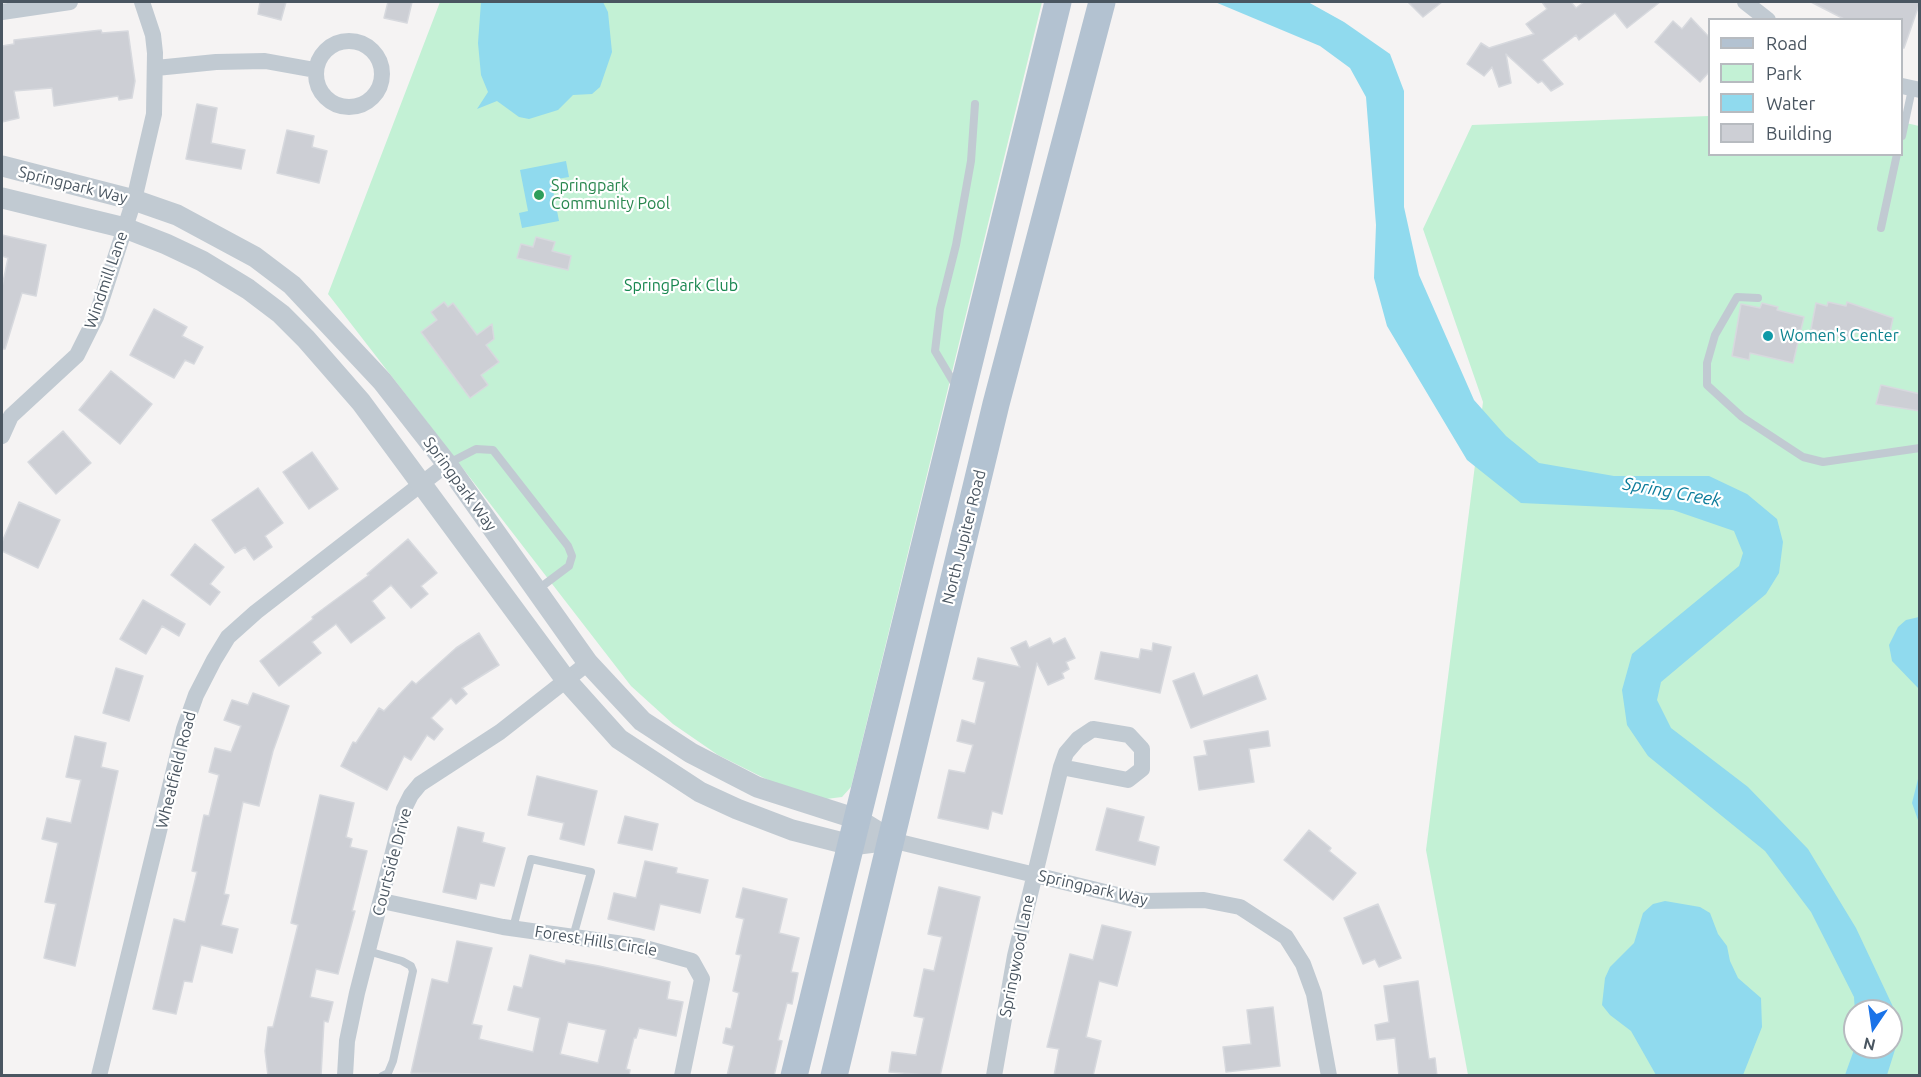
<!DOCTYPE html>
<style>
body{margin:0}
#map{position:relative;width:1921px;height:1077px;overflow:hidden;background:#f5f3f3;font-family:Ubuntu,sans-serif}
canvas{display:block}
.frame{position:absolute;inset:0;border:3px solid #4a5661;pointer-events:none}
.legend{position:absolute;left:1708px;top:18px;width:195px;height:138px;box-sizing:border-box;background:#fff;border:2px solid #b7bbc0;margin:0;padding:8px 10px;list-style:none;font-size:18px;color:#4a5661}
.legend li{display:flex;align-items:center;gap:12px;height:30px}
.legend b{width:30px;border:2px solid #b7bbc0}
.north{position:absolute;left:1843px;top:999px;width:60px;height:60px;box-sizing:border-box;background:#fff;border:2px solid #b7bbc0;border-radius:50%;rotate:193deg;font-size:16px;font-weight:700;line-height:24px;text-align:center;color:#4a5661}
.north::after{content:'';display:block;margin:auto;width:21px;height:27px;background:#1a73e8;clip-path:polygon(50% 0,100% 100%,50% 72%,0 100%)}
</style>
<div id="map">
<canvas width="1921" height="1077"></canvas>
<div class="frame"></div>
<ul class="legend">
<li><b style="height:8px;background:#b3c2d1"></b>Road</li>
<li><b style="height:16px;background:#c3f1d5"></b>Park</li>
<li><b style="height:16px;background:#90daee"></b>Water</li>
<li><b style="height:16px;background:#cdcfd5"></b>Building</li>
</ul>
<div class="north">N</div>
</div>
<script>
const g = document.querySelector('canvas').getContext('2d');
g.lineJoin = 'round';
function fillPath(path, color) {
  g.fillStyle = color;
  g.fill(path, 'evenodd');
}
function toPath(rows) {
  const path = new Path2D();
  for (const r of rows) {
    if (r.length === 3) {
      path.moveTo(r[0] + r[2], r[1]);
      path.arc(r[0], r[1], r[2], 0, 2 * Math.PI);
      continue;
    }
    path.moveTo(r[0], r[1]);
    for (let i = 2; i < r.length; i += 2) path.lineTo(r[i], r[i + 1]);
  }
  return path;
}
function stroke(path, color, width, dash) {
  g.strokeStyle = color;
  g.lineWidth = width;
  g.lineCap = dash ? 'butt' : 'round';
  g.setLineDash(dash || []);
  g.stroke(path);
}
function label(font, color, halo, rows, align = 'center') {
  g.font = font + ' Ubuntu,sans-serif';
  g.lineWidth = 4.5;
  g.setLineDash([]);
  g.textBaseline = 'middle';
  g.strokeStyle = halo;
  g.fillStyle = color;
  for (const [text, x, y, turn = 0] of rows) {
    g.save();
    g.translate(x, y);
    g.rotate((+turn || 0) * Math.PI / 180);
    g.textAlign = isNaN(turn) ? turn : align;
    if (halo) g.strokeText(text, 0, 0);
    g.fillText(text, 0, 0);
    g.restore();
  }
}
const green = toPath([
 [440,2,1042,2,851,787,842,797,826,799,772,782,718,755,673,724,631,686,328,294],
 [1709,116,1710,154,1902,154,1902,122,1919,126,1919,1075,1468,1075,1426,850,1483,402,1423,229,1472,125],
 [1855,1011,1891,1011,1891,1047,1855,1047]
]);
const water = toPath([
 [481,2,603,2,608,12,612,52,600,87,592,94,573,95,558,110,529,119,519,117,497,101,477,109,488,92,481,75,478,43],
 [1215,2,1308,2,1344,22,1390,54,1404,91,1404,207,1419,275,1474,400,1506,436,1539,463,1614,476,1709,476,1747,494,1777,519,1783,542,1779,573,1766,594,1661,682,1657,700,1671,728,1748,787,1808,849,1856,928,1895,1011,1899,1037,1887,1075,1845,1075,1855,1047,1891,1047,1891,1011,1855,1012,1854,997,1811,912,1765,851,1648,756,1627,725,1622,690,1632,654,1739,566,1743,553,1734,531,1673,510,1521,503,1467,460,1387,326,1374,278,1376,225,1366,97,1350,68,1320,46],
 [566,161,569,177,551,180,559,221,522,228,519,213,528,211,520,170],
 [1919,617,1920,617,1919,689,1892,661,1889,645,1898,627,1906,620],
 [1919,775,1919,823,1912,803],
 [1665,901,1700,907,1710,913,1718,934,1727,946,1730,961,1738,978,1761,998,1762,1027,1743,1075,1656,1075,1631,1031,1610,1015,1602,1005,1605,978,1610,967,1634,943,1643,913,1653,904]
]);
const building = toPath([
 [260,2,286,2,281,20,258,14,260,2],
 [388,2,412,2,407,23,384,18,388,2],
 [1408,2,1442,2,1423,17,1408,2],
 [1542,2,1571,2,1576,8,1584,2,1660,2,1627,28,1615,13,1579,40,1576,35,1542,60,1563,84,1551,91,1542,81,1538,83,1506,54,1511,83,1499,87,1492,67,1484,76,1467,64,1481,43,1489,48,1534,34,1526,24,1547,9,1542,2],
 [1811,2,1920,2,1904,48,1902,48,1902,20,1846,20,1811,2],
 [1691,18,1710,38,1710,71,1700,82,1655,42,1673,21,1682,29,1691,18],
 [101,30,102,33,128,31,135,81,132,98,119,100,118,96,54,106,52,88,14,91,19,118,2,122,2,46,14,44,14,40,101,30],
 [197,104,217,108,211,143,245,150,241,169,186,159,197,104],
 [287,130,314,136,312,147,327,151,319,183,277,173,287,130],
 [2,235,46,245,36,296,22,293,5,349,2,349,2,287,8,258,2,256,2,235],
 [536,237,555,242,552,251,571,256,568,270,517,258,521,244,533,247,536,237],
 [444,302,448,307,453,303,477,335,492,324,494,339,486,345,499,362,481,375,488,385,470,398,421,332,437,320,431,312,444,302],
 [1828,302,1846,306,1847,302,1893,318,1890,332,1880,330,1878,337,1855,332,1853,340,1811,329,1816,303,1827,306,1828,302],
 [1762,303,1778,307,1777,310,1804,317,1793,363,1750,353,1749,360,1732,356,1741,304,1760,308,1762,303],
 [154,309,187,327,182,336,203,347,194,364,185,360,174,378,130,355,154,309],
 [111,371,152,404,120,444,79,410,111,371],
 [1881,385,1920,394,1920,411,1876,404,1881,385],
 [63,431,91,463,56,494,28,462,63,431],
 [312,452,338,489,309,509,283,472,312,452],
 [258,488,283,523,265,536,272,547,254,560,245,547,235,553,212,520,258,488],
 [19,502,60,520,38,568,2,551,2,542,19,502],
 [408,539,437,573,421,586,428,594,411,608,391,585,372,601,385,618,351,643,336,624,312,642,321,653,279,686,260,661,313,619,312,617,369,575,367,574,408,539],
 [195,544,224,567,210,584,220,592,210,605,171,575,195,544],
 [143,600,185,624,179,636,162,626,146,654,120,639,143,600],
 [479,633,499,665,462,688,467,694,456,704,451,698,431,718,443,729,434,740,427,735,411,760,404,756,387,790,341,766,353,742,356,743,379,708,384,711,412,681,416,684,456,648,479,633],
 [1050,638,1053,644,1065,638,1075,658,1066,662,1069,669,1062,673,1064,678,1048,685,1037,663,1002,814,992,811,988,829,938,818,949,770,965,773,973,745,957,741,962,720,975,724,985,682,973,679,978,658,1020,667,1011,648,1026,641,1029,648,1050,638],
 [1153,643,1171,647,1160,693,1095,679,1101,652,1139,659,1141,649,1152,651,1153,643],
 [116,668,143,676,129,721,103,713,116,668],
 [1194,673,1203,696,1257,675,1266,699,1191,728,1173,681,1194,673],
 [253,693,289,706,273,751,259,806,243,802,224,894,229,895,221,925,238,929,232,953,201,945,192,982,184,981,176,1014,153,1009,174,919,185,922,197,872,192,871,204,815,209,816,219,775,209,772,215,748,231,752,241,726,224,720,232,700,248,705,253,693],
 [1268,731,1270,746,1249,749,1254,782,1199,790,1194,757,1207,755,1204,741,1268,731],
 [75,736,106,743,101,767,118,771,75,966,44,958,56,904,45,902,58,843,42,839,47,818,71,823,81,780,66,777,75,736],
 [537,776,597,791,584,845,560,839,564,823,528,815,537,776],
 [320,795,354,803,346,837,352,839,350,847,367,851,352,911,355,911,338,974,316,969,310,997,333,1002,328,1022,324,1021,321,1076,268,1076,265,1051,268,1027,273,1027,298,925,291,923,320,795],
 [1107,808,1144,817,1138,841,1159,847,1155,865,1096,850,1107,808],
 [625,816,658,824,652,850,618,843,625,816],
 [458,827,484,833,482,842,505,848,494,886,480,883,476,899,443,892,458,827],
 [1309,830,1331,848,1329,851,1356,873,1333,900,1284,860,1309,830],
 [645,861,677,868,676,873,708,880,700,913,660,904,654,930,608,919,614,893,636,898,645,861],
 [939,887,980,897,940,1076,889,1072,892,1052,916,1055,924,1018,914,1016,924,969,934,971,942,937,928,934,939,887],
 [743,888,787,899,779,933,799,938,791,972,798,973,792,1004,787,1003,778,1040,782,1041,774,1076,727,1076,734,1046,723,1043,726,1028,731,1029,739,993,733,991,741,955,736,954,744,919,736,917,743,888],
 [1378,904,1401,958,1379,967,1375,959,1363,964,1344,918,1378,904],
 [1102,925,1131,932,1117,986,1099,981,1086,1037,1101,1041,1093,1076,1054,1076,1059,1049,1047,1047,1070,954,1093,960,1102,925],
 [457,941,492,948,472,1024,482,1026,479,1039,533,1052,540,1018,508,1010,514,986,522,988,530,955,565,964,566,960,599,966,670,982,667,999,683,1002,676,1036,639,1028,636,1038,634,1038,626,1069,630,1070,629,1076,411,1073,432,979,448,983,457,941],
 [568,1022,606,1030,598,1063,560,1054,568,1022],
 [1418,981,1429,1059,1435,1058,1437,1076,1399,1076,1395,1038,1377,1040,1375,1025,1389,1022,1384,986,1418,981],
 [1273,1007,1280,1066,1226,1072,1223,1047,1251,1044,1247,1010,1273,1007]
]);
const service = toPath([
 [1902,136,1912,89],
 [1881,228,1897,154],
 [1758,298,1737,297,1715,335,1707,363,1707,385,1742,417,1803,457,1823,462,1920,448],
 [957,388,935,351,940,309,956,245,971,161,975,104],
 [447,464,476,449,493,450,568,546,572,556,569,566,537,590],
 [513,928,531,859,591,872,573,937],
 [368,951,402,961,411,966,413,971,393,1061,388,1073,382,1076]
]);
const minor = toPath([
 [1745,2,1768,20],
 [2,12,70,2],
 [349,74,33],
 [156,68,216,62,265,61,315,70],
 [1902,86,1920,90],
 [2,436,11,416,77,355,96,317,134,200,154,114,155,53,153,35,142,2],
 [1093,729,1129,735,1142,749,1142,769,1128,780,1061,767,1066,753,1078,739,1093,729],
 [891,840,1142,901,1204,900,1240,907,1286,937,1303,964,1314,994,1329,1076],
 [382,901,503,927,638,946,692,961,702,979,682,1076],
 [99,1076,184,729,196,695,214,660,228,637,256,612,447,464],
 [345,1076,347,1041,357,993,404,809,411,795,420,784,500,732,588,663],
 [994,1076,1015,956,1061,767]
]);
const tertiary = toPath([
 [2,166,134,200,177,215,255,257,292,285,382,381,447,464,588,663,642,721,691,753,757,787,857,819,891,840],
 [2,198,125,228,166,244,202,261,248,289,281,314,306,339,361,402,566,680,619,739,700,792,737,809,792,830,851,845,891,840]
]);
const primary = toPath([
 [794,1076,1058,2],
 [834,1076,996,404,1102,2]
]);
const markers = [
 [539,195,6,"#2e9e5b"],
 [1768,336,6,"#0f9aa8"]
];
const streetNames = [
 ["Springpark Way",73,185,14],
 ["Windmill Lane",106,280,-71],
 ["Springpark Way",460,484,54],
 ["North Jupiter Road",964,537,-76],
 ["Wheatfield Road",176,770,-76],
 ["Courtside Drive",392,862,-75],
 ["Springpark Way",1093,888,13],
 ["Forest Hills Circle",596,941,9],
 ["Springwood Lane",1017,956,-79]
];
const leisureNames = [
 ["Springpark",551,186],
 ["Community Pool",551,204]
];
const parkNames = [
 ["SpringPark Club",681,286]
];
const cultureNames = [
 ["Women's Center",1780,336]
];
const waterNames = [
 ["Spring Creek",1672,492,10]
];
fillPath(green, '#c3f1d5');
fillPath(water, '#90daee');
fillPath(building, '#cdcfd5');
stroke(building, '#d7d9de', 1.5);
stroke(service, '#c1cad2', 8);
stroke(minor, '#c1cad2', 16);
stroke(tertiary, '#c1cad2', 21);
stroke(primary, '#b3c2d1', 27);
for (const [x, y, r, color] of markers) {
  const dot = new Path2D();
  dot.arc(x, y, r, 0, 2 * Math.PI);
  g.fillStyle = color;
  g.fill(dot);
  stroke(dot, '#fff', 2);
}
label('16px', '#4a5661', '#fff', streetNames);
label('16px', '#27864d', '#fff', leisureNames, 'left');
label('16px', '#17864f', '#fff', parkNames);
label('16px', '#0d838f', '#fff', cultureNames, 'left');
label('italic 18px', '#0c7c9b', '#fff', waterNames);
</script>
